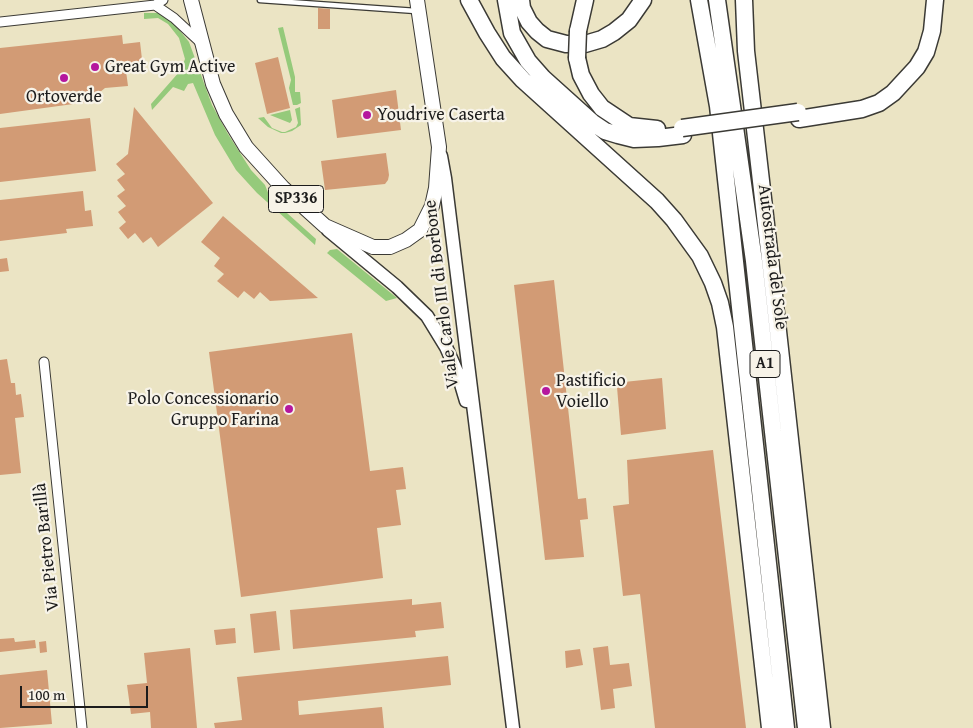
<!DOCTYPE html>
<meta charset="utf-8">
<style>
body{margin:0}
#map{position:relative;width:973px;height:728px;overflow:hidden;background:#ebe4c4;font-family:"Gentium Book Plus",serif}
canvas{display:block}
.scale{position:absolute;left:20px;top:686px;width:128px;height:22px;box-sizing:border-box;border:2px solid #1c1c1c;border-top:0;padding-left:6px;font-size:15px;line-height:18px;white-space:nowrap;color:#1c1c1c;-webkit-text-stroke:4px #f7f3e8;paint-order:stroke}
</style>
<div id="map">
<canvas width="973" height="728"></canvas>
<div class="scale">100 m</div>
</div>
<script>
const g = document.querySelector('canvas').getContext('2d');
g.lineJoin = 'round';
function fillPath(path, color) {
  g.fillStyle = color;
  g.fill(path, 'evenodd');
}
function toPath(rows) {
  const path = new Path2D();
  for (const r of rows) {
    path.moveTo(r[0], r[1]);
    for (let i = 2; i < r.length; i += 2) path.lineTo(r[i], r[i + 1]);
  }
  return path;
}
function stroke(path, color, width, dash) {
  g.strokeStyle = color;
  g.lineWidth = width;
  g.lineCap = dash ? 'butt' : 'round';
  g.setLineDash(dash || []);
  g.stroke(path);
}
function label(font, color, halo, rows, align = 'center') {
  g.font = font + ' "Gentium Book Plus",serif';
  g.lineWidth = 4.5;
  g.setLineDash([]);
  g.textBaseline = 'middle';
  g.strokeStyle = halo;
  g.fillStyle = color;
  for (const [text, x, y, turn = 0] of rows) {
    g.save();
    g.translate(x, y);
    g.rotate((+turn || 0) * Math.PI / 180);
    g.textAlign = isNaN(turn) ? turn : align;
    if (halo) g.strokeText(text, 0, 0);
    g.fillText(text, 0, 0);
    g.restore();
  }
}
const green = toPath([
 [144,13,158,13,172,21,181,32,189,42,212,105,228,134,251,170,265,185,269,195,278,205,316,239,315,245,257,193,236,170,215,135,193,83,188,84,184,91,173,87,152,110,151,104,180,71,185,59,179,38,168,24,158,18,144,19],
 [283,27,295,77,295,92,300,92,301,103,297,105,293,105,289,88,291,80,278,28],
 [300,107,301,125,292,131,285,133,281,133,268,127,258,118,264,117,272,128,282,132,285,132,296,127,298,123,295,109],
 [290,110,292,120,290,123,270,115],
 [337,249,397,298,386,301,327,253,330,250]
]);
const building = toPath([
 [318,8,330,9,330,29,318,29],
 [122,35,123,44,140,42,143,68,126,71,128,86,105,88,88,102,0,114,0,48],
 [278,57,290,108,267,114,255,63],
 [396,90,401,130,337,138,332,100],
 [134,107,213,203,158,247,151,237,143,243,135,233,128,239,119,228,126,222,118,212,126,206,117,196,125,190,117,180,125,174,116,164,128,154],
 [90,118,96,171,0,182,0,128],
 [386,153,389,175,388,180,385,184,325,190,321,161],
 [83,191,85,211,91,210,93,226,66,229,67,233,0,241,0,200],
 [223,216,318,298,270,301,260,292,254,299,244,291,238,298,217,281,224,274,214,266,220,258,201,242],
 [7,258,9,271,0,272,0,259],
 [554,280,578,499,586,498,588,519,580,520,584,557,545,560,514,285],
 [352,333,370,471,403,467,406,489,396,490,401,525,377,528,383,578,241,597,209,352],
 [7,359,11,383,15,383,16,395,21,394,24,417,15,418,21,473,0,475,0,360],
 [662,378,666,429,621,435,617,387,624,382],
 [713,450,746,728,655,728,640,594,623,596,613,506,629,504,627,460],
 [412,599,412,605,441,602,444,628,415,631,416,637,293,649,290,610],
 [276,611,280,650,254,653,250,614],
 [235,628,236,643,216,645,214,630],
 [14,638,15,642,35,640,36,648,0,652,0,639],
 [46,641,47,652,40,653,39,642],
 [608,646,610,665,629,663,632,686,613,689,615,708,601,710,593,648],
 [190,648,197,728,151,728,150,712,131,714,127,685,147,683,144,653],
 [580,649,583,665,566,668,565,651],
 [448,656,451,685,298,701,299,715,382,707,384,728,215,728,214,723,242,720,237,677],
 [47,670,52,724,0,728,0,675]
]);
const service = toPath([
 [260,0,416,11]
]);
const minor = toPath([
 [155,5,174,18,201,43],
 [0,22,155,5,163,0],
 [44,362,82,728]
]);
const secondary = toPath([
 [441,156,445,178,513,728],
 [328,230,397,287,427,316,446,347,458,374,466,401]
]);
const primary = toPath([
 [191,0,213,84,226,114,246,147,283,188,325,226,373,247,390,247,406,240,420,230,432,206,436,188,439,147,417,0]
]);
const motorway = toPath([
 [469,0,487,33,503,58,523,80,657,201,674,220,700,256,713,283,720,303,725,327,770,728],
 [506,0,512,33,528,61,543,78,593,123,605,131,618,135,634,139,658,138,683,135],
 [521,0,522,8,529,22,537,31,547,39,566,44,585,44,602,39,614,32,629,20,643,0],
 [699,0,718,106,786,728],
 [717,0,754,261,806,728],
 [744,0,746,51,770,259,822,728],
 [578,31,585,0],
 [577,58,581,75,591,94,602,108,629,126,657,129],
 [799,119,862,109,879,103,893,93,917,67,926,52,932,31,935,0]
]);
const motorwayBridge = toPath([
 [577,58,578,31],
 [682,128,798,112]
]);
const markers = [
 [95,67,5,"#b5179e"],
 [64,78,5,"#b5179e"],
 [367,115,5,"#b5179e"],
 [546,391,5,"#b5179e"],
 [289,409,5,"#b5179e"]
];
const shields = [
 [296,199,55],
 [765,364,30]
];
const shieldNames = [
 ["SP336",296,199],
 ["A1",765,364]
];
const poiNames = [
 ["Great Gym Active",105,67],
 ["Ortoverde",64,97,"center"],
 ["Youdrive Caserta",377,115],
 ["Pastificio",556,381],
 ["Voiello",556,402],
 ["Polo Concessionario",279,399,"right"],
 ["Gruppo Farina",279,420,"right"]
];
const streetNames = [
 ["Autostrada del Sole",772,257,83],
 ["Viale Carlo III di Borbone",442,294,-97],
 ["Via Pietro Barillà",47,547,-96]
];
fillPath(green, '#95ca7b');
fillPath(building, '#d29b75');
stroke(service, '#3b3a35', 7);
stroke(minor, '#3b3a35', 11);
stroke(secondary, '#3b3a35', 15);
stroke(primary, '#3b3a35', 16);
stroke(motorway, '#3b3a35', 19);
stroke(service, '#fff', 4.5);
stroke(minor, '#fff', 9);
stroke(secondary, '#fff', 12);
stroke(primary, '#fff', 14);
stroke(motorway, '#fff', 16);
stroke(motorwayBridge, '#3b3a35', 19, []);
stroke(motorwayBridge, '#fff', 16);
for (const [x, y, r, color] of markers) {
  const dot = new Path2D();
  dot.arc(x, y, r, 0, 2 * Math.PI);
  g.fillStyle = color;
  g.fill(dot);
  stroke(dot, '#f7f3e8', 2);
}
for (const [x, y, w] of shields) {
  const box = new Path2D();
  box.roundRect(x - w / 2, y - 13.5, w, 27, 4);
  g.fillStyle = '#f7f3e8';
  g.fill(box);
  stroke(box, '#1c1c1c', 1);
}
label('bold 16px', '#1c1c1c', null, shieldNames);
label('18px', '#1c1c1c', '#f7f3e8', poiNames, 'left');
label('18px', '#1c1c1c', '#f7f3e8', streetNames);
</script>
